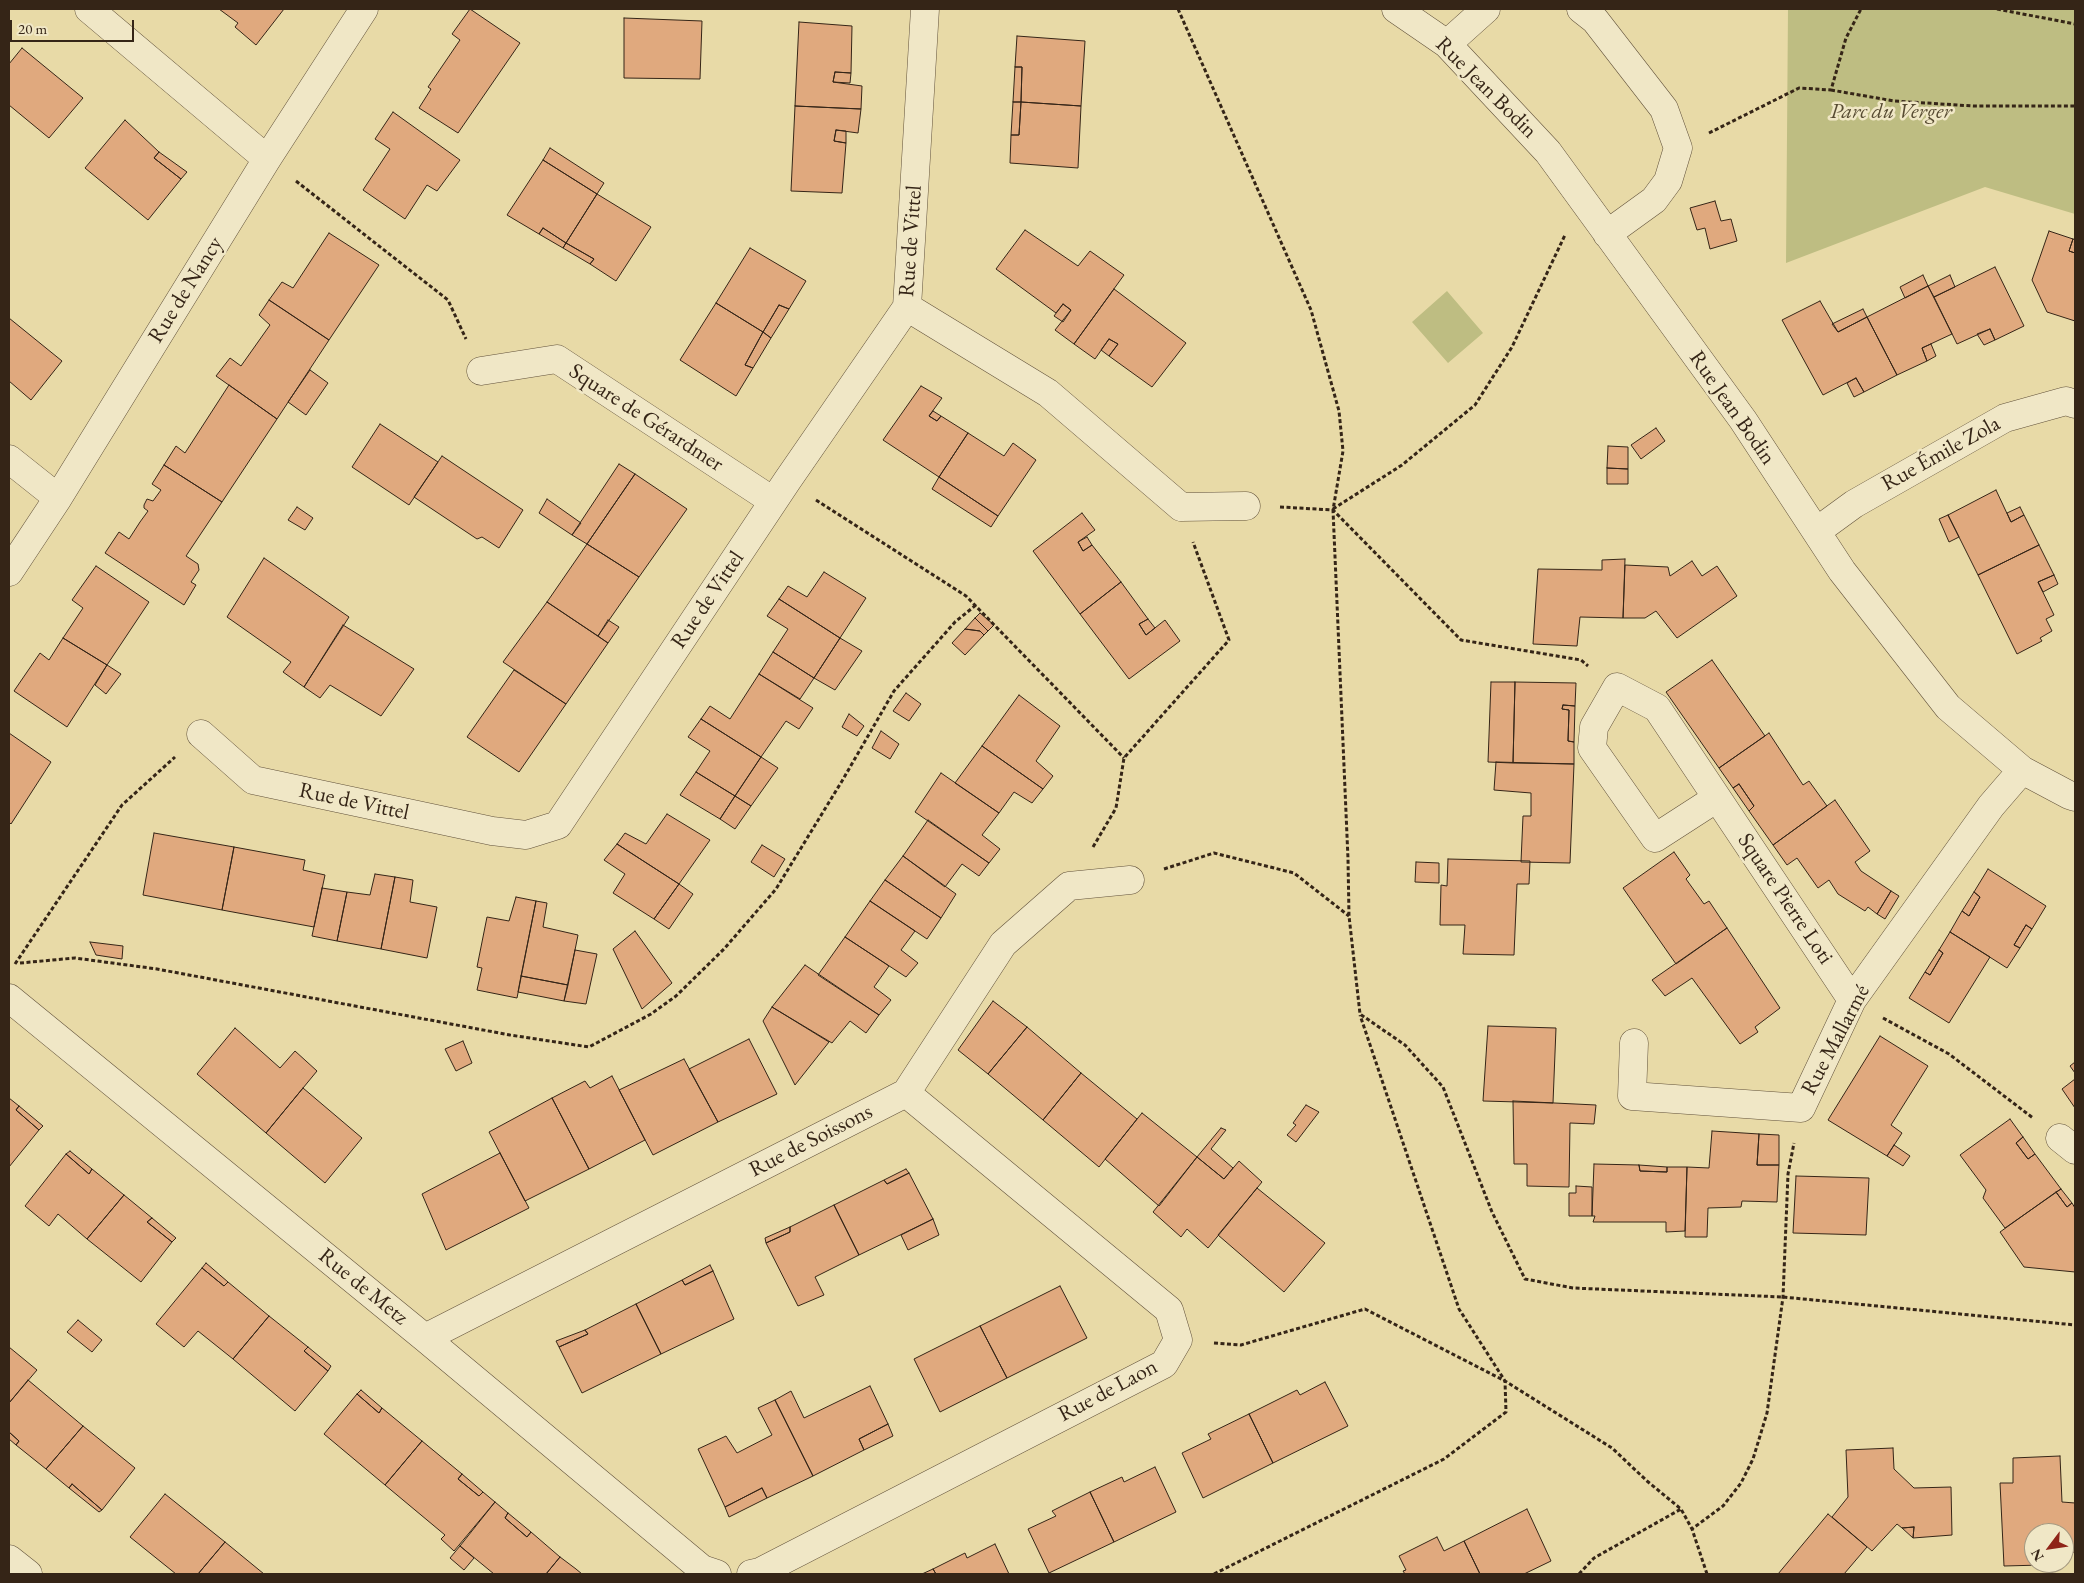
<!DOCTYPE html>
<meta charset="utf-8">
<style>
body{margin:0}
#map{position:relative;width:2084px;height:1583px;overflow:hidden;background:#e8daa7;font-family:"EB Garamond",serif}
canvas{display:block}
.frame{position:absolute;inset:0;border:10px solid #352517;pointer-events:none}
.north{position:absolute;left:2024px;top:1523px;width:50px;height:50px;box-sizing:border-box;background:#f0e7c6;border:1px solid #a59980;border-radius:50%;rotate:239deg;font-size:14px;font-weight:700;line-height:20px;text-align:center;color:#352517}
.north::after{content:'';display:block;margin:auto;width:18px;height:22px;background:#8f2418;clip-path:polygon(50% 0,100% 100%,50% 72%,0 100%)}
.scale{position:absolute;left:10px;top:20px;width:124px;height:22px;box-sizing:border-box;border:2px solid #352517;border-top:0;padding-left:6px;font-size:15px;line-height:18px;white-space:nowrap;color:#352517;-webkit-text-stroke:4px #f0e7c6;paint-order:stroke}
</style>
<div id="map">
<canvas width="2084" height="1583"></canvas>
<div class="frame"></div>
<div class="north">N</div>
<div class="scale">20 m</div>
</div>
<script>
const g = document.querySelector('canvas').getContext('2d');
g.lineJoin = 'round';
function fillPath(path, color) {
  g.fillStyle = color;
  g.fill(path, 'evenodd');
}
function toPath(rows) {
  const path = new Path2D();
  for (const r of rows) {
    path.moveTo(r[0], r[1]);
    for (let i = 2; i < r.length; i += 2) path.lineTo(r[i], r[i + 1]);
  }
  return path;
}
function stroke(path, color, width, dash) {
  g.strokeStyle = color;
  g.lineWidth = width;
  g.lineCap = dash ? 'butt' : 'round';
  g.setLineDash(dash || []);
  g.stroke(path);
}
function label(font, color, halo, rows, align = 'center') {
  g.font = font + ' "EB Garamond",serif';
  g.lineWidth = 5;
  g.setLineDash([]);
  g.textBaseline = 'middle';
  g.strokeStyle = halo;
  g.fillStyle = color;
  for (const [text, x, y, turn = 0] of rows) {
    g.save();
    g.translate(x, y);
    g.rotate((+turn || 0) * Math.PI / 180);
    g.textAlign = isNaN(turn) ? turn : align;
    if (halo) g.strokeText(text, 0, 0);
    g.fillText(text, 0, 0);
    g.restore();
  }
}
const green = toPath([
 [1788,9,2075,9,2075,214,1985,187,1786,263],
 [1447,291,1483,333,1448,363,1412,322]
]);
const building = toPath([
 [219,9,284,9,256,45,235,27,238,23,219,9],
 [470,9,520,43,458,133,419,108,431,89,428,87,460,40,452,34,470,9],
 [624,18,702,21,700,79,624,78,624,18],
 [799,22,852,26,851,73,835,72,833,82,862,86,861,109,795,106,799,22],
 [1017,36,1085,41,1081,106,1021,102,1022,67,1015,67,1017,36],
 [22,48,83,98,49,138,9,105,9,64,22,48],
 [1015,67,1022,67,1021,102,1013,102,1015,67],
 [835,72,851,73,850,83,833,82,835,72],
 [1013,102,1021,102,1019,135,1011,135,1013,102],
 [1021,102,1081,106,1078,168,1010,163,1011,135,1019,135,1021,102],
 [795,106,861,109,858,133,836,130,834,141,846,143,842,193,791,191,795,106],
 [393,112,460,160,437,191,427,185,405,219,363,190,390,149,375,139,393,112],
 [125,120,159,152,154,158,181,179,148,220,85,168,125,120],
 [836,130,846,131,846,143,834,141,836,130],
 [550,148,604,183,597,194,543,160,550,148],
 [159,152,187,172,181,179,154,158,159,152],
 [543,160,597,194,566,243,543,228,539,234,507,215,543,160],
 [597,194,651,227,616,281,590,264,594,259,566,243,597,194],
 [1715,201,1721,221,1731,219,1737,241,1710,249,1705,228,1697,230,1690,208,1715,201],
 [543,228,566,243,563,248,539,234,543,228],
 [1025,230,1078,266,1090,251,1124,275,1074,344,1055,330,1071,310,1063,304,1056,313,996,269,1025,230],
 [2049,231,2073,239,2069,251,2075,253,2075,321,2047,312,2032,280,2049,231],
 [329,233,379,265,329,340,269,300,282,282,293,288,329,233],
 [2073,239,2075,240,2075,253,2069,251,2073,239],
 [566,243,594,259,590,264,563,248,566,243],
 [750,248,806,281,789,309,779,305,763,332,716,303,750,248],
 [1995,267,2024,326,1995,340,1990,329,1957,344,1934,297,1995,267],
 [1923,275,1928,286,1905,298,1900,287,1923,275],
 [1950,275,1955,287,1934,297,1928,286,1950,275],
 [1928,286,1952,334,1922,348,1927,361,1897,375,1867,317,1928,286],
 [1114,289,1186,343,1152,387,1109,356,1118,344,1109,339,1095,359,1074,344,1114,289],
 [269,300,329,340,277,419,216,376,230,358,241,366,270,325,259,315,269,300],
 [1820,301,1838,332,1867,317,1897,375,1864,392,1856,378,1823,395,1782,320,1820,301],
 [716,303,763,332,745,365,753,368,736,396,680,360,716,303],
 [1063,304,1071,310,1063,322,1054,316,1063,304],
 [779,305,789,309,771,338,763,332,779,305],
 [1863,309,1867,317,1838,332,1832,324,1863,309],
 [9,318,62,361,31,400,9,381,9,318],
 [1990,329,1995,340,1984,345,1977,334,1990,329],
 [763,332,771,338,753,368,745,365,763,332],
 [1109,339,1118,344,1109,356,1101,350,1109,339],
 [1931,344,1936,356,1927,361,1922,348,1931,344],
 [310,370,328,383,306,415,288,402,310,370],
 [1856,378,1864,392,1854,397,1847,383,1856,378],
 [229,385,277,419,222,502,164,465,176,446,185,453,229,385],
 [921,386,942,398,929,416,937,421,941,416,968,433,939,477,883,440,921,386],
 [933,411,941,416,937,421,929,416,933,411],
 [380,424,438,462,409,505,352,467,380,424],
 [1656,428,1665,441,1641,459,1631,445,1656,428],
 [968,433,1004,456,1013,443,1036,460,998,516,939,477,968,433],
 [1608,446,1628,447,1628,469,1607,468,1608,446],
 [442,456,523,510,499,548,482,537,477,539,414,497,442,456],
 [619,464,635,474,587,544,572,535,619,464],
 [164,465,222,502,186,556,198,564,199,570,191,582,196,585,184,605,105,553,119,532,129,539,140,522,148,511,144,508,144,505,147,499,153,501,161,490,152,484,164,465],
 [1607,468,1628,469,1628,484,1607,484,1607,468],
 [635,474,687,509,639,577,587,544,635,474],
 [939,477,998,516,991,527,932,489,939,477],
 [1996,490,2011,522,2024,515,2039,545,1978,575,1948,515,1996,490],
 [547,499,581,523,572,535,539,513,547,499],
 [297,507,313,518,305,530,288,520,297,507],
 [2020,507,2024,515,2011,522,2007,513,2020,507],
 [1082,513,1095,530,1078,542,1083,551,1092,545,1121,582,1080,614,1033,551,1082,513],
 [1948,515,1959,537,1949,542,1939,519,1948,515],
 [1087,537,1092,545,1083,551,1078,542,1087,537],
 [587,544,639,577,598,636,547,602,587,544],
 [2039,545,2054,575,2038,582,2054,615,2046,619,2052,631,2040,638,2042,641,2017,654,1978,575,2039,545],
 [264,558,349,617,304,687,283,672,291,662,227,617,264,558],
 [1625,559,1623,618,1580,617,1577,646,1533,644,1538,569,1602,570,1602,560,1625,559],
 [1692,561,1702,576,1717,566,1737,596,1677,638,1656,611,1645,618,1623,618,1625,565,1668,567,1670,576,1692,561],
 [96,566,149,602,107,665,63,638,83,608,72,600,96,566],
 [824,572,866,598,840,638,779,599,788,586,807,597,824,572],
 [2054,575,2058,584,2043,592,2038,582,2054,575],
 [1121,582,1148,619,1139,624,1146,635,1165,620,1180,641,1129,679,1080,614,1121,582],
 [779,599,840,638,814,678,773,652,788,629,767,616,779,599],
 [547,602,608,643,566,704,503,662,547,602],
 [980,613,994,625,988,631,975,618,980,613],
 [975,618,988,631,984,635,980,631,965,629,975,618],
 [1148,619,1155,628,1146,635,1139,624,1148,619],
 [608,620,619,627,608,643,598,636,608,620],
 [343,625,414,669,381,716,330,685,320,698,304,687,343,625],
 [965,629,980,631,984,635,965,655,952,643,965,629],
 [63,638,107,665,67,727,14,691,40,653,49,660,63,638],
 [840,638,862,651,835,690,814,678,840,638],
 [773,652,814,678,800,699,759,674,773,652],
 [1712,660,1765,736,1719,768,1666,692,1712,660],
 [107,665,121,674,106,694,95,685,107,665],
 [514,670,566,704,519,772,467,737,514,670],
 [759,674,813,708,799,729,786,721,761,757,701,719,710,706,730,719,759,674],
 [1491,682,1515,682,1513,763,1488,762,1491,682],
 [1515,682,1576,683,1575,706,1563,705,1562,709,1569,710,1568,741,1574,742,1574,764,1513,763,1515,682],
 [906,693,921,704,909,721,893,711,906,693],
 [1019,695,1060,726,1036,761,1053,776,1043,789,982,746,1019,695],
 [1563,705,1575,706,1574,742,1568,741,1569,710,1562,709,1563,705],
 [849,714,864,726,857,736,842,727,849,714],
 [701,719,761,757,735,796,696,772,710,751,688,737,701,719],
 [881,731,899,744,890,759,872,748,881,731],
 [9,733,51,762,11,824,9,822,9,733],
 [1769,733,1803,785,1809,781,1827,806,1773,845,1749,811,1754,806,1739,784,1733,788,1719,768,1769,733],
 [982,746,1043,789,1032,803,1014,792,999,813,955,783,982,746],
 [761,757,778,768,751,806,735,796,761,757],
 [1496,762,1574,764,1570,863,1521,862,1523,816,1531,816,1531,793,1494,790,1496,762],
 [696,772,735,796,720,819,680,795,696,772],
 [941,773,999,813,982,835,1000,849,989,863,915,812,941,773],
 [1739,784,1754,806,1749,811,1733,788,1739,784],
 [735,796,751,806,735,829,720,819,735,796],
 [1835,800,1870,851,1855,862,1861,871,1891,891,1877,914,1868,907,1865,911,1838,894,1829,880,1818,888,1797,858,1787,865,1773,845,1835,800],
 [667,814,710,840,679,884,617,844,625,833,646,844,667,814],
 [928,820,989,863,979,876,962,864,945,887,903,856,928,820],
 [154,833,234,847,222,910,143,895,154,833],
 [617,844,679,884,654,919,613,893,625,874,604,860,617,844],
 [762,845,785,859,774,877,751,862,762,845],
 [234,847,305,860,303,870,325,875,314,927,222,910,234,847],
 [1674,852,1690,875,1686,879,1704,904,1709,901,1727,928,1676,964,1623,888,1674,852],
 [903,856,956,894,941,918,885,880,903,856],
 [1448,859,1530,861,1529,884,1517,884,1514,955,1463,954,1465,925,1440,925,1441,885,1447,886,1448,859],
 [1416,862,1439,863,1439,883,1415,882,1416,862],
 [1988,869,2046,906,2032,929,2026,925,2014,945,2020,948,2007,968,1950,932,1962,911,1969,916,1980,897,1974,892,1988,869],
 [375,874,395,877,381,949,337,941,347,892,370,895,375,874],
 [395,877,413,880,410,902,437,907,427,958,381,949,395,877],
 [885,880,941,918,927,939,870,901,885,880],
 [679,884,693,894,669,929,654,919,679,884],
 [322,888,347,892,337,941,312,936,322,888],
 [1891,891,1899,896,1885,919,1877,914,1891,891],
 [1974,892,1980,897,1969,916,1962,911,1974,892],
 [516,897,536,901,517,998,477,990,482,968,477,967,487,917,509,921,516,897],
 [536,901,547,903,543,927,578,935,568,985,521,976,536,901],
 [870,901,915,931,901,950,918,963,906,977,845,937,870,901],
 [2026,925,2032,929,2020,948,2014,945,2026,925],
 [1727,928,1780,1008,1755,1027,1758,1032,1740,1044,1692,978,1665,996,1652,980,1727,928],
 [635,931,672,983,642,1009,613,949,635,931],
 [1950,932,1990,957,1949,1023,1909,998,1925,972,1930,975,1943,953,1939,950,1950,932],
 [845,937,889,966,874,987,891,1000,879,1015,818,975,845,937],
 [90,942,123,946,122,959,96,955,90,942],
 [575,950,597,954,586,1004,564,1001,575,950],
 [1939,950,1943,953,1930,975,1925,972,1939,950],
 [805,965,879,1015,866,1033,850,1021,832,1043,772,1007,805,965],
 [521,976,568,985,564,1001,518,992,521,976],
 [993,1001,1027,1027,988,1074,958,1050,993,1001],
 [772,1007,829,1042,795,1085,763,1021,772,1007],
 [1488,1026,1556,1028,1553,1103,1483,1101,1488,1026],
 [1027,1027,1081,1073,1043,1120,988,1074,1027,1027],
 [235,1028,280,1068,295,1051,317,1071,266,1133,197,1074,235,1028],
 [1880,1036,1928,1066,1891,1125,1902,1133,1887,1156,1828,1120,1880,1036],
 [749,1039,777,1094,718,1122,689,1069,749,1039],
 [463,1041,472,1063,456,1071,445,1049,463,1041],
 [684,1059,718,1122,653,1155,619,1090,684,1059],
 [2075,1062,2075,1073,2070,1066,2075,1062],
 [1081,1073,1137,1119,1099,1167,1043,1120,1081,1073],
 [612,1076,645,1140,589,1169,552,1098,585,1081,590,1088,612,1076],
 [2075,1079,2075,1108,2062,1089,2075,1079],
 [303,1088,362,1138,325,1183,266,1133,303,1088],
 [9,1098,19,1106,16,1110,39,1130,9,1167,9,1098],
 [552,1098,589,1169,525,1201,489,1132,552,1098],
 [1513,1101,1596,1105,1594,1124,1570,1123,1569,1187,1527,1186,1527,1164,1514,1164,1513,1101],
 [1306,1105,1319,1112,1296,1142,1287,1135,1296,1125,1293,1123,1306,1105],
 [19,1106,43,1126,39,1130,16,1110,19,1106],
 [1142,1113,1197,1157,1159,1206,1105,1159,1142,1113],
 [2010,1119,2023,1137,2016,1143,2028,1159,2035,1154,2061,1189,2005,1228,1983,1198,1986,1190,1960,1155,2010,1119],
 [1221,1128,1226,1130,1211,1149,1233,1168,1224,1179,1197,1157,1221,1128],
 [1712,1131,1759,1134,1757,1165,1779,1165,1777,1202,1742,1201,1741,1207,1708,1208,1707,1237,1685,1237,1687,1167,1709,1168,1712,1131],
 [1759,1134,1779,1135,1779,1165,1757,1165,1759,1134],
 [2023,1137,2035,1154,2028,1159,2016,1143,2023,1137],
 [1894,1145,1910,1156,1903,1166,1887,1156,1894,1145],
 [70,1151,92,1169,89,1174,66,1154,70,1151],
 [500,1153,529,1208,446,1250,422,1194,500,1153],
 [66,1154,89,1174,92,1169,124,1195,87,1239,58,1214,49,1226,25,1206,66,1154],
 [1197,1157,1224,1179,1239,1161,1262,1182,1208,1248,1187,1229,1181,1237,1153,1212,1197,1157],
 [1594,1164,1639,1165,1640,1171,1667,1172,1667,1167,1687,1167,1685,1231,1666,1232,1666,1222,1593,1222,1595,1216,1592,1216,1594,1164],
 [1639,1165,1667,1167,1667,1172,1640,1171,1639,1165],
 [906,1169,909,1173,887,1184,884,1180,906,1169],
 [909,1173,933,1219,859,1255,834,1205,884,1180,887,1184,909,1173],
 [1796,1176,1869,1178,1866,1235,1793,1233,1796,1176],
 [1576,1186,1592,1187,1592,1216,1569,1216,1569,1193,1576,1193,1576,1186],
 [1257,1188,1325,1243,1284,1292,1218,1235,1257,1188],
 [2061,1189,2072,1203,2067,1207,2056,1192,2061,1189],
 [2056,1192,2067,1207,2072,1203,2075,1208,2075,1272,2024,1267,2000,1232,2056,1192],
 [124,1195,152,1218,147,1222,172,1242,141,1282,87,1239,124,1195],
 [834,1205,859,1255,815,1277,824,1295,798,1306,766,1243,790,1232,790,1227,834,1205],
 [152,1218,176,1238,172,1242,147,1222,152,1218],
 [933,1219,939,1235,908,1250,901,1235,933,1219],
 [790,1227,790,1232,766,1243,765,1238,790,1227],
 [206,1263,228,1282,224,1286,202,1268,206,1263],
 [710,1265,713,1271,685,1285,682,1280,710,1265],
 [202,1268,224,1286,228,1282,269,1316,233,1359,198,1331,184,1347,156,1324,202,1268],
 [713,1271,734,1319,661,1354,636,1304,682,1280,685,1285,713,1271],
 [1060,1286,1087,1338,1007,1378,980,1326,1060,1286],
 [636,1304,661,1354,582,1393,559,1347,588,1334,585,1330,636,1304],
 [269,1316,308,1347,304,1351,328,1371,295,1411,233,1359,269,1316],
 [78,1320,102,1340,92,1352,67,1332,78,1320],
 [980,1326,1007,1378,940,1412,914,1359,980,1326],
 [585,1330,588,1334,559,1347,556,1341,585,1330],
 [9,1347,37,1370,9,1403,9,1347],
 [308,1347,331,1366,328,1371,304,1351,308,1347],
 [28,1380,83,1426,46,1469,16,1445,19,1441,9,1432,9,1403,28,1380],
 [1325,1382,1348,1426,1273,1463,1249,1414,1297,1390,1300,1395,1325,1382],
 [870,1386,888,1424,859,1439,864,1450,813,1476,775,1400,791,1391,804,1418,870,1386],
 [361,1390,382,1408,379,1413,357,1394,361,1390],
 [357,1394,379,1413,382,1408,422,1441,385,1485,324,1434,357,1394],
 [775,1400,813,1476,767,1498,762,1488,725,1507,698,1449,726,1436,737,1453,772,1435,758,1408,775,1400],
 [1249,1414,1273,1463,1203,1498,1182,1453,1211,1439,1208,1434,1249,1414],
 [888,1424,893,1436,864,1450,859,1439,888,1424],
 [83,1426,135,1468,102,1510,72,1484,69,1488,46,1469,83,1426],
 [9,1432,19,1441,16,1445,9,1439,9,1432],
 [422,1441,462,1474,458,1479,479,1496,483,1492,495,1502,454,1551,441,1539,445,1535,385,1485,422,1441],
 [1893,1448,1894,1469,1914,1488,1951,1487,1952,1535,1913,1538,1914,1527,1902,1528,1897,1524,1872,1551,1832,1517,1848,1497,1846,1450,1893,1448],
 [2060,1456,2062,1502,2075,1503,2075,1552,2064,1553,2064,1533,2034,1533,2034,1563,2042,1563,2042,1565,2004,1566,2000,1483,2013,1483,2013,1458,2060,1456],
 [1155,1467,1176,1512,1114,1542,1090,1492,1122,1477,1124,1482,1155,1467],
 [462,1474,483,1492,479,1496,458,1479,462,1474],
 [72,1484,102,1510,99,1512,69,1488,72,1484],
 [762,1488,767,1498,729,1517,725,1507,762,1488],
 [1090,1492,1114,1542,1049,1573,1028,1529,1056,1516,1052,1511,1090,1492],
 [165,1494,225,1542,198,1574,176,1574,130,1537,165,1494],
 [495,1502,508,1513,505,1518,527,1537,531,1532,560,1557,546,1574,494,1574,460,1546,495,1502],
 [1527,1509,1551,1561,1524,1574,1480,1574,1464,1541,1527,1509],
 [508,1513,531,1532,527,1537,505,1518,508,1513],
 [1828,1514,1867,1547,1844,1574,1778,1574,1828,1514],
 [1914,1527,1913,1538,1902,1528,1914,1527],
 [1437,1537,1444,1551,1464,1541,1480,1574,1405,1574,1403,1571,1406,1570,1399,1556,1437,1537],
 [225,1542,264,1574,198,1574,225,1542],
 [995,1544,1009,1574,936,1574,933,1569,965,1553,967,1558,995,1544],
 [460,1546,474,1558,464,1570,450,1558,460,1546],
 [560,1557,576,1569,582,1574,546,1574,560,1557],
 [933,1569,936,1574,922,1574,933,1569]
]);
const path = toPath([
 [1178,9,1311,310,1339,411,1343,451,1333,510,1348,859,1349,916,1360,1014,1405,1045,1443,1087,1492,1212,1525,1279,1573,1288,1783,1297,2075,1325],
 [1997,9,2075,24],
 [1831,90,1894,101,1973,106,2075,106],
 [1709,133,1799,88,1831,90,1846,38,1861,9],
 [296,181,448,300,466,339],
 [816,500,966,596,1124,758],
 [1280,507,1333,510,1461,640,1581,660,1588,666],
 [1333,509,1402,465,1475,405,1512,347,1565,235],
 [1093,847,1116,808,1124,758,1229,640,1193,542],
 [1164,869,1214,853,1294,873,1349,916],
 [20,963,75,958,157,969,510,1035,589,1047,651,1014,676,996,724,949,776,889,842,781,894,691,955,622,976,605],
 [15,964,122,805,175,757],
 [1883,1018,1949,1054,2033,1118],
 [1214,1343,1241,1345,1365,1309,1505,1381,1612,1448,1647,1481,1681,1509,1692,1529],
 [1214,1574,1444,1459,1506,1412,1505,1381,1459,1309,1360,1015],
 [1579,1574,1594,1558,1681,1509],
 [1707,1574,1692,1529,1723,1506,1741,1483,1753,1459,1767,1413,1783,1297,1788,1174,1794,1143]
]);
const minor = toPath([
 [89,9,267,159],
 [1396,9,1447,44,1548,152,1743,420,1842,571,1948,707,2022,770,2069,795,2075,797],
 [1581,9,1595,20,1664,109,1678,148,1668,181,1654,200,1607,234],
 [1447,44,1486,9],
 [907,307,1048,393,1181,507,1246,506],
 [481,371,557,359,773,501],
 [9,459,58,498],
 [1817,531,1854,504,2005,418,2066,401,2075,404],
 [9,572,58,498,267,159,364,9],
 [201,734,253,780,492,831,526,835,558,825,787,481,907,307,925,9],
 [1717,798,1655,838,1592,748,1594,727,1617,687,1657,708,1852,1000],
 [9,998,425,1338,702,1569,717,1574],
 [1634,1043,1632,1096,1801,1108,1852,1000,1991,806,2022,770],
 [2060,1138,2075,1150],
 [425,1338,906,1093,1003,944,1069,886,1130,880],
 [9,1559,28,1574],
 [751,1574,760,1572,1164,1364,1178,1340,1169,1310,906,1093]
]);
const streetNames = [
 ["Rue Jean Bodin",1486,88,45],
 ["Rue de Vittel",911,241,-86],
 ["Rue de Nancy",186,290,-58],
 ["Rue Jean Bodin",1732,408,55],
 ["Square de Gérardmer",646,418,33],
 ["Rue Émile Zola",1941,454,-29],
 ["Rue de Vittel",708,600,-56],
 ["Rue de Vittel",354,802,12],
 ["Square Pierre Loti",1785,899,56],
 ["Rue Mallarmé",1836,1040,-62],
 ["Rue de Soissons",811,1141,-27],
 ["Rue de Metz",363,1287,39],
 ["Rue de Laon",1108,1391,-28]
];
const parkNames = [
 ["Parc du Verger",1891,112]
];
fillPath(green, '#bebd82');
fillPath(building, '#e0a97e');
stroke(building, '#352517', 1);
stroke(minor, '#62523b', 29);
stroke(path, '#352517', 3, [4, 2.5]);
stroke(minor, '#f0e7c6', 28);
label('22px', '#352517', '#f0e7c6', streetNames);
label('italic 22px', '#574b32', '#f0e7c6', parkNames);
</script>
